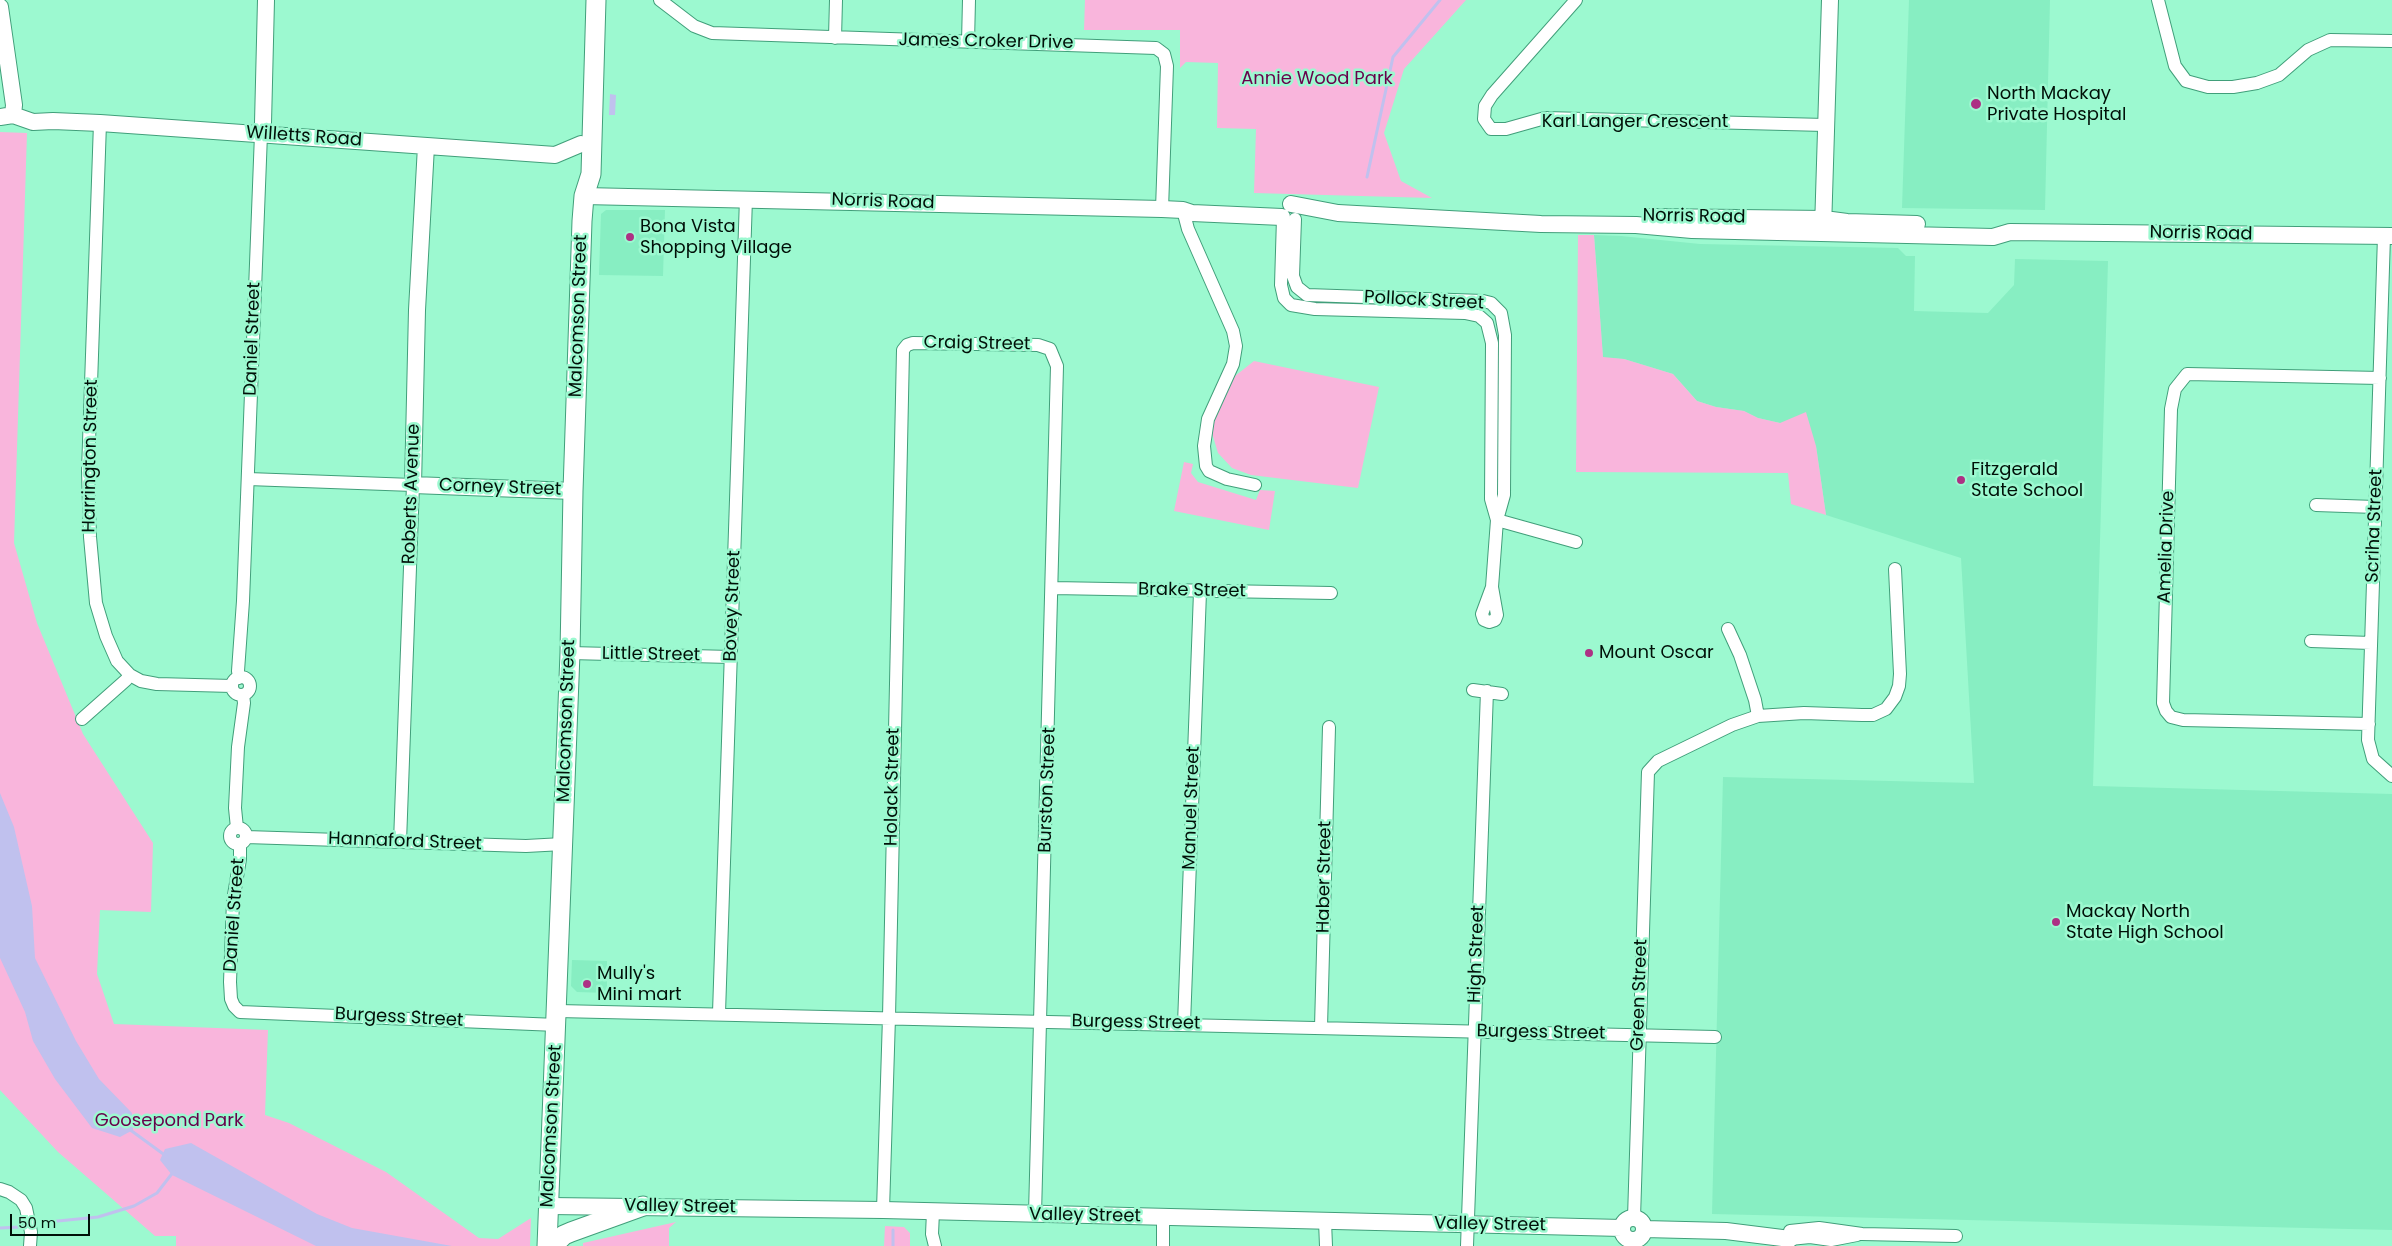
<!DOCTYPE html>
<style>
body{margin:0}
#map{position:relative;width:2392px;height:1246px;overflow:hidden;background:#9cf9d0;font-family:Poppins,sans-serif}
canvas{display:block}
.scale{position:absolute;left:10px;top:1214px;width:80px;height:22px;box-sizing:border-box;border:2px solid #001008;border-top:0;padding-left:6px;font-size:15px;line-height:18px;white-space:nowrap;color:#001008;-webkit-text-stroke:4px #9cf9d0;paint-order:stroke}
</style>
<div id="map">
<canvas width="2392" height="1246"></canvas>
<div class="scale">50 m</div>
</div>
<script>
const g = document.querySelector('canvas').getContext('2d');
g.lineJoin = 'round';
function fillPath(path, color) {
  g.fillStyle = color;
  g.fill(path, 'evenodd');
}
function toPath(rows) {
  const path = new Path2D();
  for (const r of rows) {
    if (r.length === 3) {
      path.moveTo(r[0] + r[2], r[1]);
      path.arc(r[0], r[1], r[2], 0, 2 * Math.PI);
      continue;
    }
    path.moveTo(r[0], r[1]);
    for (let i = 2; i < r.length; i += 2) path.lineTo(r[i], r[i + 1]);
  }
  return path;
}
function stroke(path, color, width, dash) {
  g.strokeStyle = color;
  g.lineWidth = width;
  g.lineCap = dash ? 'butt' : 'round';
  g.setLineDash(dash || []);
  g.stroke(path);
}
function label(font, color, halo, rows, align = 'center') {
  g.font = font + ' Poppins,sans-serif';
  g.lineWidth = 5;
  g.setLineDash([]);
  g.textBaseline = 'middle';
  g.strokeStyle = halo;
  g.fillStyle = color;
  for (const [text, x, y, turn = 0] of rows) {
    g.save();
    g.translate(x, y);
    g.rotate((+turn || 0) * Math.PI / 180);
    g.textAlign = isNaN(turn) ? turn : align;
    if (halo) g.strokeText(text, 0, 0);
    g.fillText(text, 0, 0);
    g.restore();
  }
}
const built = toPath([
 [1909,0,2050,0,2045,210,1902,208],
 [606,210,665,210,663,276,599,275,601,214],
 [1594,235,1621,236,1700,244,1898,248,1906,256,1915,256,1914,311,1988,313,2014,285,2015,259,2108,261,2093,786,2392,794,2392,1230,1712,1214,1723,777,1974,783,1961,558,1826,515,1816,446,1780,423,1758,418,1744,411,1716,407,1697,401,1673,374,1624,359,1603,358],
 [572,960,607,961,607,993,577,992,571,986]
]);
const green = toPath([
 [1085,0,1466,0,1404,69,1384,133,1401,181,1432,198,1254,193,1256,129,1217,128,1218,63,1186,62,1180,68,1180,30,1084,30],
 [0,132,27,133,14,543,37,623,83,734,153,843,151,912,100,910,97,974,114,1024,268,1030,265,1115,289,1123,386,1172,479,1238,498,1239,531,1218,530,1246,176,1246,176,1236,155,1236,58,1152,0,1090],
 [1578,235,1594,235,1603,357,1624,359,1673,374,1697,401,1716,407,1744,411,1758,418,1780,423,1806,412,1816,446,1826,515,1791,504,1788,473,1576,472],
 [1254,361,1379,387,1358,488,1251,475,1232,468,1218,453,1212,433,1216,413,1235,376],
 [1184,462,1193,464,1191,473,1198,482,1256,500,1260,490,1275,491,1269,530,1174,511],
 [676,1222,669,1228,669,1246,583,1246,583,1243],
 [885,1226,904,1227,910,1233,910,1246,884,1246]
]);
const water = toPath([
 [610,94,616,95,615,115,609,115],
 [0,793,14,827,32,906,35,958,76,1041,99,1079,132,1113,133,1130,120,1137,92,1128,55,1079,33,1041,25,1012,0,958],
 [191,1143,317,1214,352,1228,452,1246,316,1246,172,1175,160,1160,165,1149]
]);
const stream = toPath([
 [1367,177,1393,57,1440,0],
 [129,1129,166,1156],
 [48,1222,98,1217,134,1206,157,1193,174,1171],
 [0,1228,20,1227],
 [893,1230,893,1246]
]);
const minor = toPath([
 [660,0,694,26,712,33,1156,48,1164,54,1167,66,1162,209],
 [1576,0,1492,95,1485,106,1484,119,1491,129,1506,129,1545,118,1825,125],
 [2158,0,2175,66,2186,81,2208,87,2233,87,2257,83,2279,75,2308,50,2330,40,2392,41],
 [835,38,836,0],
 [968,42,969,0],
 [100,123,88,471,90,537,96,603,106,636,117,661,130,675,141,681,157,684,232,686],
 [1183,210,1188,229,1233,331,1236,346,1233,364,1208,419,1204,446,1206,466,1209,471,1227,479,1255,485],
 [1283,218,1281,285,1284,298,1291,305,1315,309,1465,313,1479,316,1487,323,1492,343,1491,499,1497,520],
 [1295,219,1293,276,1297,287,1307,295,1483,301,1491,303,1501,313,1505,335,1504,495,1497,520,1492,587,1497,615,1495,620,1489,622,1484,620,1482,614,1492,587],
 [2384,236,2368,740,2373,759,2392,776],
 [248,479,413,485,400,842],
 [2316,505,2375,507],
 [1497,520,1576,542],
 [1053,588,1331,593],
 [1728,629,1740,655,1755,700,1758,716],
 [2311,641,2371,643],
 [570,653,731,657],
 [241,686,9],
 [239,678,238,671,243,601,261,134],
 [1473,690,1502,694],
 [82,719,126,680,130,675],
 [2369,724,2183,720,2171,717,2166,711,2163,703,2171,409,2175,389,2187,374,2380,378],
 [238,836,8],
 [237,828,235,808,238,747,244,703,243,695],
 [246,837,526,846,563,844],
 [240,845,240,859,233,901,230,982,231,999,234,1006,240,1012,557,1025],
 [558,1011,1715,1037],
 [719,1013,746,198],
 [1184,1024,1200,592],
 [1321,1027,1329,727],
 [0,1189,9,1192,21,1200,26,1208,31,1232,30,1246],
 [883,1210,889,1017,903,350,907,345,913,343,1038,345,1050,349,1057,366,1035,1214],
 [933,1212,932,1234,935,1246],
 [1163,1218,1163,1246],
 [1634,1218,1648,772,1658,761,1732,725,1758,716,1804,713,1862,715,1873,715,1886,709,1895,697,1899,686,1900,674,1895,569],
 [1325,1221,1326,1246],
 [1790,1231,1819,1228,1862,1234,1956,1236],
 [1790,1239,1810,1237,1831,1240,1857,1235],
 [1467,1246,1487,691],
 [1633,1246,1633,1240]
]);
const tertiary = toPath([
 [0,7,14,105,13,115],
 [0,117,13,115,33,122,53,121,100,123,555,155,581,144],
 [261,134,263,123,266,0],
 [426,146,417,310,413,485,573,491],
 [584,196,1162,209,1183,210,1192,213,1282,217],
 [1291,204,1338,213,1541,224,1636,225,1692,230,1993,237,2010,232,2392,236],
 [1651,217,1824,219,1847,222,1917,224],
 [1823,229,1830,0],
 [549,1206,883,1210,1622,1228],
 [1633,1229,11],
 [1644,1229,1726,1231,1790,1239]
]);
const secondary = toPath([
 [547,1246,570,653,573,491,582,221,584,196,591,174,596,0],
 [553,1246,564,1235,571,1232,643,1206]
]);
const markers = [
 [1976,104,6,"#ad3184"],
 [630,237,5,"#ad3184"],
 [1961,480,5,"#ad3184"],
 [1589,653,5,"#ad3184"],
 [2056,922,5,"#ad3184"],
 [587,984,5,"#ad3184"]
];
const streetNames = [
 ["James Croker Drive",986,42,1],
 ["Karl Langer Crescent",1635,122],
 ["Willetts Road",304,137,4],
 ["Norris Road",883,202,2],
 ["Norris Road",1694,217,1],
 ["Norris Road",2201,234,1],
 ["Pollock Street",1424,301,3],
 ["Malcomson Street",579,316,-88],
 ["Daniel Street",253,339,-88],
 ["Craig Street",977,344,1],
 ["Harrington Street",91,456,-89],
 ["Corney Street",500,488,2],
 ["Roberts Avenue",412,494,-88],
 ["Scriha Street",2375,526,-88],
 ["Amelia Drive",2167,547,-88],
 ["Brake Street",1192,591,1],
 ["Bovey Street",733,606,-88],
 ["Little Street",651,655,1],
 ["Malcomson Street",567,721,-88],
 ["Holack Street",893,787,-89],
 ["Burston Street",1048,790,-88],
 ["Manuel Street",1192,808,-88],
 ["Hannaford Street",405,842,2],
 ["Haber Street",1325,877,-89],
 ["Daniel Street",235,915,-86],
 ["High Street",1477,954,-88],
 ["Green Street",1640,995,-88],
 ["Burgess Street",399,1018,3],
 ["Burgess Street",1136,1023,1],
 ["Burgess Street",1541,1033,1],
 ["Malcomson Street",552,1126,-87],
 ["Valley Street",680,1207,1],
 ["Valley Street",1085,1216,1],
 ["Valley Street",1490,1225,1]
];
const parkNames = [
 ["Annie Wood Park",1317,79],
 ["Goosepond Park",169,1121]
];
const poiNames = [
 ["North Mackay",1987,94],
 ["Private Hospital",1987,115],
 ["Bona Vista",640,227],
 ["Shopping Village",640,248],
 ["Fitzgerald",1971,470],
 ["State School",1971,491],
 ["Mount Oscar",1599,653],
 ["Mackay North",2066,912],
 ["State High School",2066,933],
 ["Mully's",597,974],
 ["Mini mart",597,995]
];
fillPath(built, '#87eec2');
fillPath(green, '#f9b5dc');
fillPath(water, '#c0c1ee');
stroke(stream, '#c0c1ee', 3);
stroke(minor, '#419f7a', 14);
stroke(tertiary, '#419f7a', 18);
stroke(secondary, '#419f7a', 21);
stroke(minor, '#fff', 12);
stroke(tertiary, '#fff', 16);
stroke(secondary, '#fff', 19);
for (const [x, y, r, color] of markers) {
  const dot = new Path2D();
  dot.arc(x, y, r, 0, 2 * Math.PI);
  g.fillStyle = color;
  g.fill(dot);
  stroke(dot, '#9cf9d0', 2);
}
label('18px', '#001008', '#9cf9d0', streetNames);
label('18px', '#68004b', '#9cf9d0', parkNames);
label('18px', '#001008', '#9cf9d0', poiNames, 'left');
</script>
